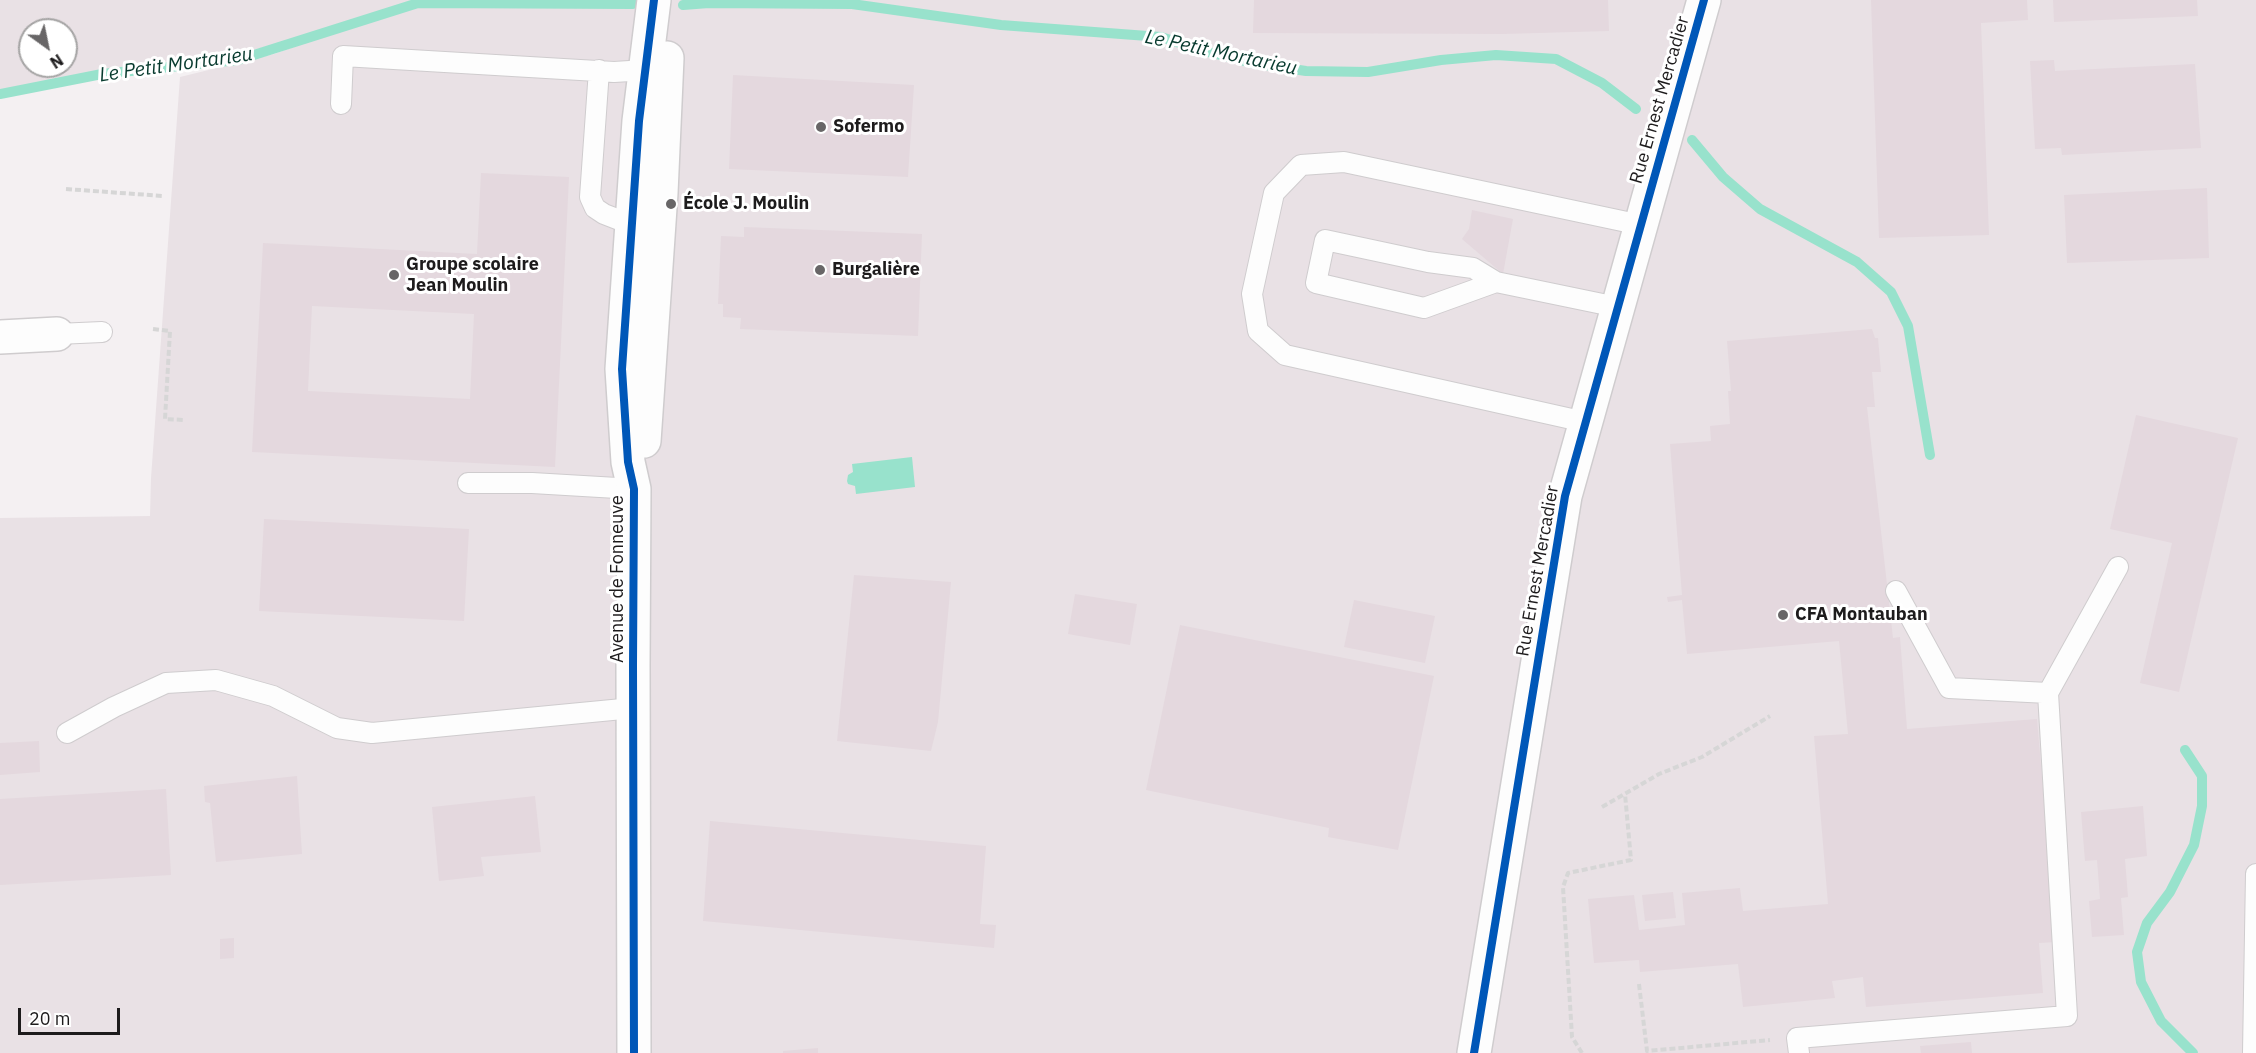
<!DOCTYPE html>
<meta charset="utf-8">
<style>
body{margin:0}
#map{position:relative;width:2256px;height:1053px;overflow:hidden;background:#f4f0f2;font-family:"IBM Plex Sans",sans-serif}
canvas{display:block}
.north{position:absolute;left:18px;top:18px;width:60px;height:60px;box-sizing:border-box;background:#fff;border:2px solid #a5a4a4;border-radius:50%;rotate:147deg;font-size:16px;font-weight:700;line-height:24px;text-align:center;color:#1d1b1c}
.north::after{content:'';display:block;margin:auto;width:21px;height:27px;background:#686667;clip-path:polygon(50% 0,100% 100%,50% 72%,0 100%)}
.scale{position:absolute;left:18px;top:1008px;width:102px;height:27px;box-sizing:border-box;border:3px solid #1d1b1c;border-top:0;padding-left:8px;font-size:18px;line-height:21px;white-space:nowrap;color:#1d1b1c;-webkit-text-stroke:4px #fff;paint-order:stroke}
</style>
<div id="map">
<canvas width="2256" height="1053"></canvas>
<div class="north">N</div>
<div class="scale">20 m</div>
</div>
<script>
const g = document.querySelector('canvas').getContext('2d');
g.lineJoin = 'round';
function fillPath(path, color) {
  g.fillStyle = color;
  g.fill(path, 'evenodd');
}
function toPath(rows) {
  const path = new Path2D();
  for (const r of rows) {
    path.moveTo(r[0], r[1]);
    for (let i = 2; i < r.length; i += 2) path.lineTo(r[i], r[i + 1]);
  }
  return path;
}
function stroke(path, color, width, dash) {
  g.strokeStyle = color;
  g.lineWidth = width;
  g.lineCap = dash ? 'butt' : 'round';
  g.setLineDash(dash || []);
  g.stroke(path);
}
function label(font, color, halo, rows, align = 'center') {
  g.font = font + ' "IBM Plex Sans",sans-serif';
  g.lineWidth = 6;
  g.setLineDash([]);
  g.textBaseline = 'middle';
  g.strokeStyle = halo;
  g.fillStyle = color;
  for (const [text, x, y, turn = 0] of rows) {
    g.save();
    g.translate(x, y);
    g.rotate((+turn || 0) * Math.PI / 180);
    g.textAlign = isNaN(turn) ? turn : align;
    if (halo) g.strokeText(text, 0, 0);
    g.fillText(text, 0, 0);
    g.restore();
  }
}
const built = toPath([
 [0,0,2256,0,2256,1053,0,1053,0,518,150,516,151,478,180,77,274,54,380,17,226,57,102,74,0,96],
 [30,30,66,30,66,66,30,66]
]);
const water = toPath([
 [912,457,915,487,856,494,855,486,848,484,847,481,848,475,853,472,852,464]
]);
const stream = toPath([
 [683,5,709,3,852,4,1001,25,1161,37,1208,52,1252,63,1306,71,1368,72,1441,60,1496,55,1556,59,1602,83,1636,109],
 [0,94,102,74,238,60,418,3,633,4],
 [1692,140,1723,177,1760,209,1857,262,1891,292,1908,326,1930,455],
 [2185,750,2202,776,2202,806,2194,845,2170,892,2147,923,2137,952,2141,982,2161,1021,2193,1053]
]);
const building = toPath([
 [1254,0,1608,0,1609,31,1503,34,1253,33],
 [1871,0,2027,0,2028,20,1981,23,1989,235,1879,238],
 [2053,0,2197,0,2198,16,2054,22],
 [2054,60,2055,71,2195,64,2201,148,2062,155,2061,148,2035,149,2030,61],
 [733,75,914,85,908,177,729,169],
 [481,173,569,177,555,467,252,452,263,243,477,254],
 [312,306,474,314,470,399,308,391],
 [2207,188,2209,258,2067,263,2064,195],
 [1472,210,1513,219,1503,274,1462,239,1469,229],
 [744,227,922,234,918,336,740,329,741,318,723,317,723,304,718,304,721,236,744,237],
 [1872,329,1875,338,1878,338,1881,372,1872,372,1875,407,1867,407,1893,638,1900,637,1907,729,2037,719,2056,942,2039,943,2043,993,1866,1007,1863,977,1832,981,1835,998,1743,1007,1738,964,1640,972,1639,960,1594,963,1588,899,1634,895,1639,930,1685,925,1682,893,1740,888,1743,911,1828,904,1814,736,1848,734,1839,641,1687,654,1682,600,1668,602,1667,597,1682,595,1670,444,1711,441,1710,426,1730,424,1728,391,1731,391,1727,341],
 [2136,415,2238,438,2179,692,2140,683,2172,543,2110,529],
 [264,519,469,529,464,621,259,611],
 [854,575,951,582,938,722,931,751,837,741],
 [1075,594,1137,604,1130,645,1068,634],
 [1354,600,1435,616,1425,663,1344,647],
 [1180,625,1434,676,1398,850,1328,837,1329,828,1146,790],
 [39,741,40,772,0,775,0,743],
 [297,776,302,854,216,862,210,803,205,802,204,786],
 [166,789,171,875,0,885,0,799],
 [535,796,541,852,481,857,484,876,439,881,432,807],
 [2143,806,2147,856,2125,859,2128,897,2121,898,2124,935,2092,937,2089,901,2100,899,2097,860,2085,861,2081,812],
 [710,821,986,846,980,924,996,925,994,948,703,921],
 [1673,892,1676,918,1645,921,1642,895],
 [234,938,234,958,220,959,220,939],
 [1971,1042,1972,1053,1921,1053,1920,1046],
 [818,1048,818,1053,783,1053,783,1051]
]);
const path = toPath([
 [66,189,163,196],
 [153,329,170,331,165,419,185,420],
 [1602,807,1659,774,1702,757,1770,716],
 [1639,984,1647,1051,1770,1040],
 [1582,1053,1572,1037,1563,887,1568,873,1631,860,1625,794]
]);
const service = toPath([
 [599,70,590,197,595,208,604,214,622,221,632,220,634,231],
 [341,104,343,56,614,72,646,70],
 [1496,282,1424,308,1316,283,1325,240,1428,262,1473,268,1496,282,1617,307],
 [57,334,102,332],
 [1585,422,1285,355,1258,331,1252,294,1274,193,1301,165,1344,162,1641,225],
 [468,483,532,483,634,489],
 [1896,591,1949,688,2048,693],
 [67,733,114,707,166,683,216,680,273,696,337,728,372,733,633,708],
 [1799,1053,1797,1038,2067,1016,2048,693,2118,567],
 [2253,1053,2256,874]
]);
const minor = toPath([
 [0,337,57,334],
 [1474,1053,1565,496,1704,0]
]);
const tertiary = toPath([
 [644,441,661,193,667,58],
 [634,1053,633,665,634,489,628,462,622,369,639,121,654,0]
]);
const cycleway = toPath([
 [634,1053,633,665,634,489,628,462,622,369,639,121,654,0],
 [1474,1053,1565,496,1704,0]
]);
const markers = [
 [821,127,6,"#686667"],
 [671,204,6,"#686667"],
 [820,270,6,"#686667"],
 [394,275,6,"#686667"],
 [1783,615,6,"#686667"]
];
const streetNames = [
 ["Rue Ernest Mercadier",1660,100,-74],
 ["Rue Ernest Mercadier",1538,571,-80],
 ["Avenue de Fonneuve",618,579,-90]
];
const poiNames = [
 ["Sofermo",833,127],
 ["École J. Moulin",683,204],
 ["Groupe scolaire",406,265],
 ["Jean Moulin",406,286],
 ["Burgalière",832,270],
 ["CFA Montauban",1795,615]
];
const waterNames = [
 ["Le Petit Mortarieu",1221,53,12],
 ["Le Petit Mortarieu",176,65,-8]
];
fillPath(built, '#e9e1e5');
fillPath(water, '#98e2cc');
stroke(stream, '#98e2cc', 10);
fillPath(building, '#e4d8de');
stroke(service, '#cfccce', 22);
stroke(minor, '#cfccce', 36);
stroke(tertiary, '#cfccce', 36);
stroke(path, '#d6d6d6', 4, [6, 3]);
stroke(service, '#fdfdfd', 20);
stroke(minor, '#fdfdfd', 33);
stroke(tertiary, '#fdfdfd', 33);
stroke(cycleway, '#0057b8', 8);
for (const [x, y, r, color] of markers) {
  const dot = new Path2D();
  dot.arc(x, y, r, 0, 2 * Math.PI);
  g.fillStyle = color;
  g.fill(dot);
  stroke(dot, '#fff', 2);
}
label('18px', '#1d1b1c', '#fff', streetNames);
label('bold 18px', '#1d1b1c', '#fff', poiNames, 'left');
label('italic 20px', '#073a2e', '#fff', waterNames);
</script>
